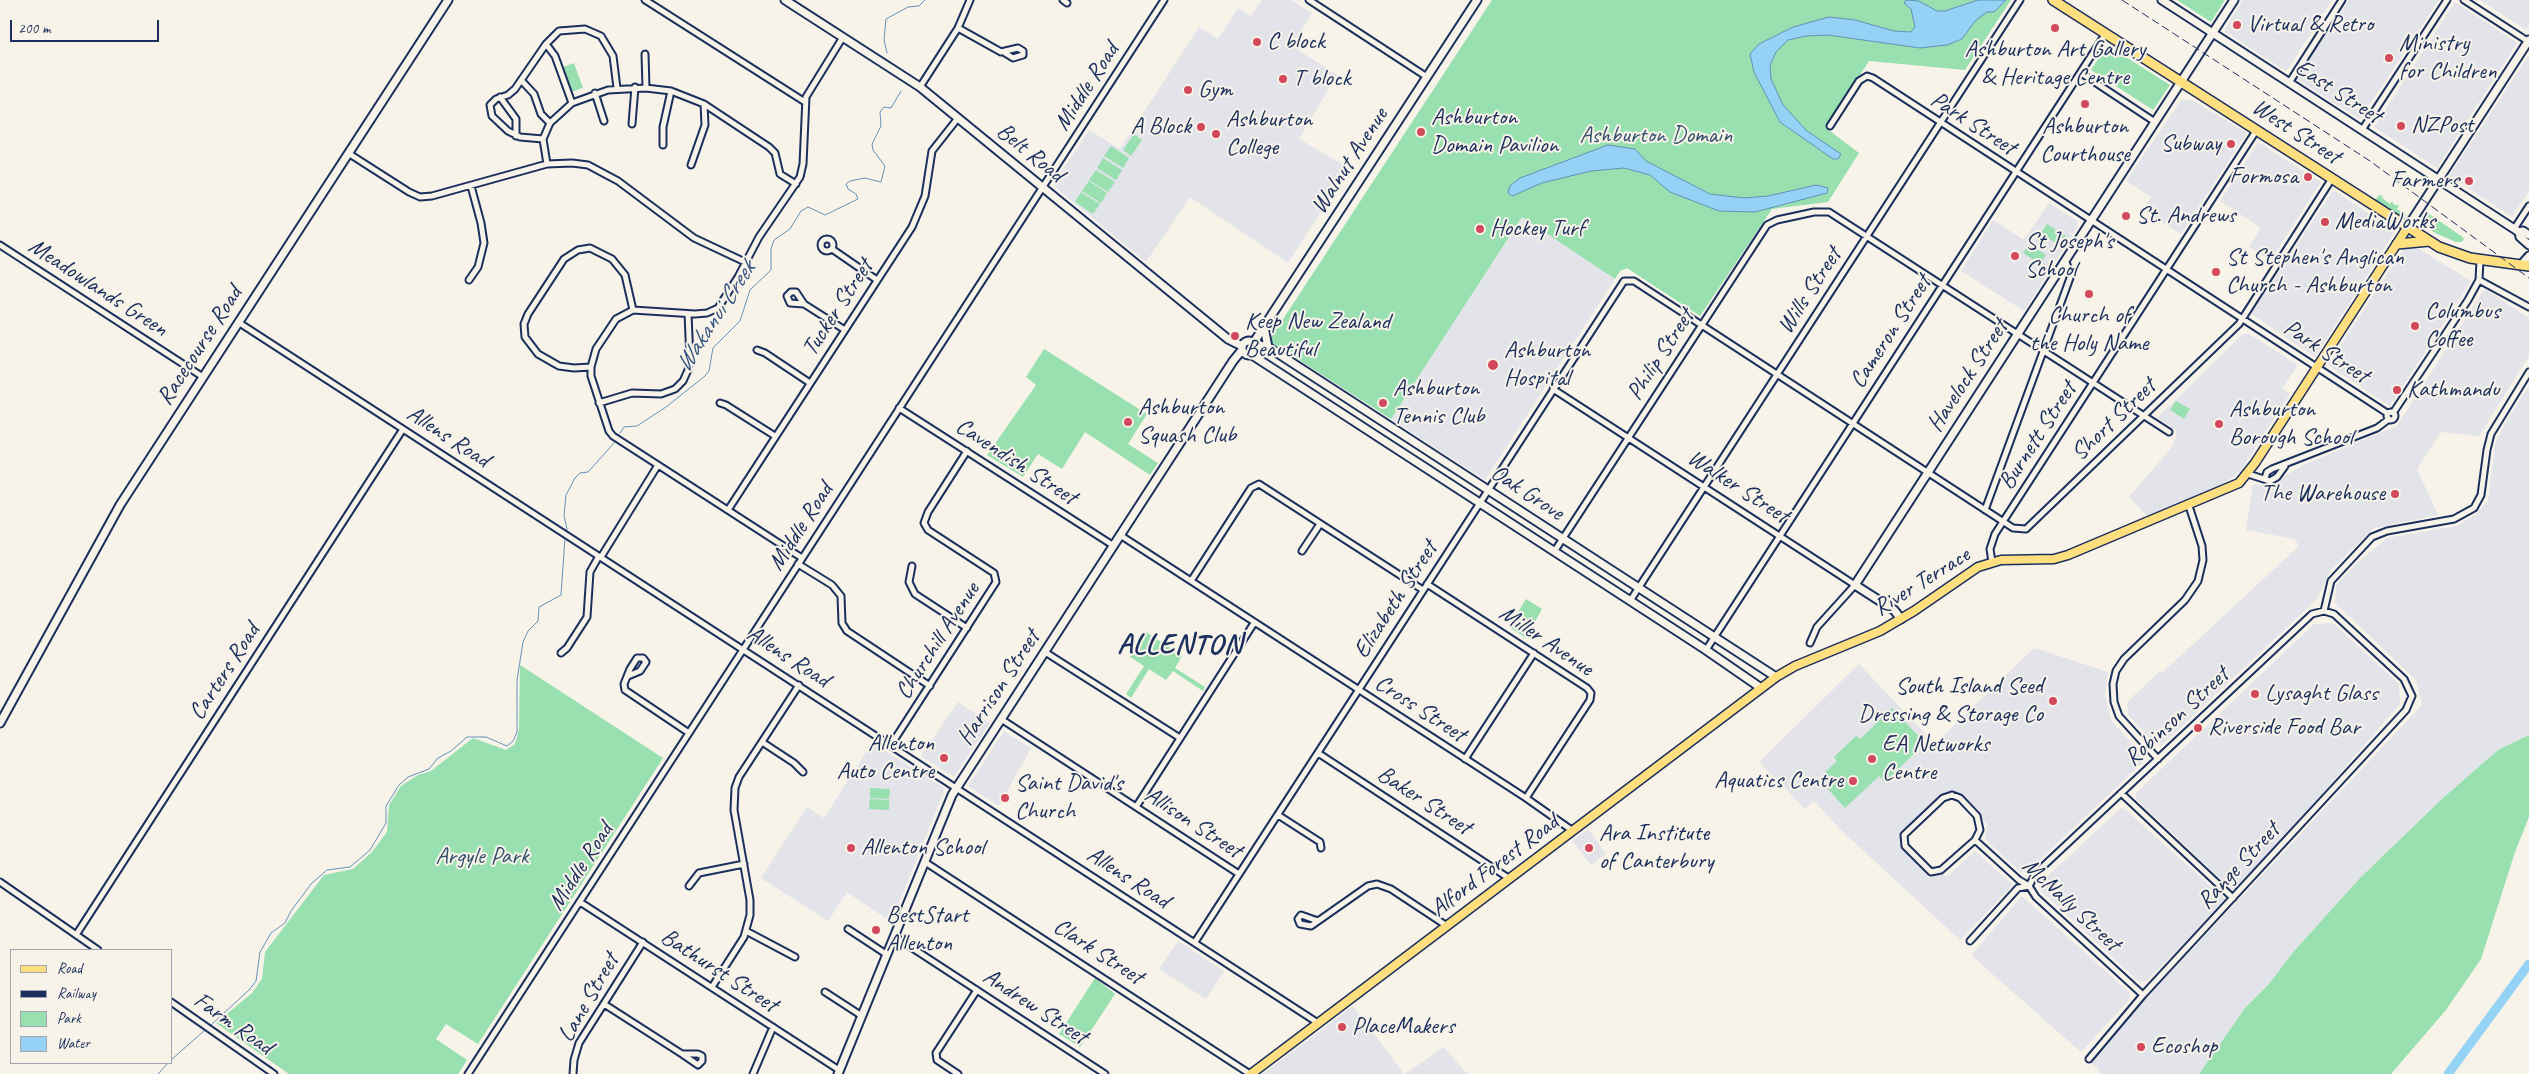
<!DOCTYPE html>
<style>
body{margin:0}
#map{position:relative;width:2529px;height:1074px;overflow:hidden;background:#f7f3e8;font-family:Caveat,sans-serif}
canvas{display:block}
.legend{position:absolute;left:10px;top:949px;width:162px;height:115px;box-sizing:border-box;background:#f7f3e8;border:1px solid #9fa5b1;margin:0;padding:6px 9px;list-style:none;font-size:15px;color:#1b2f5e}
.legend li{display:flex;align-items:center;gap:10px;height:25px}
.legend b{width:25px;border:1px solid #9fa5b1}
.scale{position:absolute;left:10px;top:20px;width:149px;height:22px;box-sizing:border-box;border:2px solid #1b2f5e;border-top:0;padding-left:6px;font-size:15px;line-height:18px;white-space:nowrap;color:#1b2f5e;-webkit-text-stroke:4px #f7f3e8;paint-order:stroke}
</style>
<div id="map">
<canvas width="2529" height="1074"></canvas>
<ul class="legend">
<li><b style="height:6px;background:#fedf80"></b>Road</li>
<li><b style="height:6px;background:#1b2f5e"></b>Railway</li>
<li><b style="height:14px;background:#98e0af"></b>Park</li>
<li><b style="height:14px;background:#95d3f6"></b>Water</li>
</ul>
<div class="scale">200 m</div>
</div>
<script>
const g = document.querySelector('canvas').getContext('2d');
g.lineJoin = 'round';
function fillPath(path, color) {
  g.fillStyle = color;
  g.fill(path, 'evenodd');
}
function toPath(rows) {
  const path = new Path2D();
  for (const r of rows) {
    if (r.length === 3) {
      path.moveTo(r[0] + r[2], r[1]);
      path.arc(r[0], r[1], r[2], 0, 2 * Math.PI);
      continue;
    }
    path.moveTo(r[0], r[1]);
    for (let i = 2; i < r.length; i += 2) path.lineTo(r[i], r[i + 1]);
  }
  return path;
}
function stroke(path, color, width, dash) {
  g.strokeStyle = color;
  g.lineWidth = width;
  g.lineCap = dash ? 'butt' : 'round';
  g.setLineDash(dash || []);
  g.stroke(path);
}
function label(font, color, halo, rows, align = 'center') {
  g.font = font + ' Caveat,sans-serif';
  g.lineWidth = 4;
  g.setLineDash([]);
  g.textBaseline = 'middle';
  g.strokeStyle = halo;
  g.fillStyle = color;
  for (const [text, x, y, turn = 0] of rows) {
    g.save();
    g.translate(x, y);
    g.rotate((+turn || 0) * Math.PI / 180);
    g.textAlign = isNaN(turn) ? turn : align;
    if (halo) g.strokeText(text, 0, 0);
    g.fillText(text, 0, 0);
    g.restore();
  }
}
const built = toPath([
 [1262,0,1291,0,1312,13,1292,46,1337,75,1299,139,1349,168,1288,263,1190,197,1146,262,1055,187,1054,183,1089,130,1120,149,1199,27,1218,39,1238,8,1251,16],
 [2242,0,2332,0,2288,69,2284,70,2224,31],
 [2349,0,2439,0,2360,119,2296,79],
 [2480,0,2529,0,2529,25,2526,30],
 [2455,2,2516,42,2516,45,2437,168,2374,127],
 [2529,55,2529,191,2512,217,2449,176],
 [2181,100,2192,100,2247,133,2181,234,2143,210,2151,197,2126,181],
 [2258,142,2321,182,2270,261,2249,247,2261,228,2220,201],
 [2335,191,2392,229,2394,233,2315,357,2251,314,2332,192],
 [2049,203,2077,221,2078,226,2024,311,1961,271,1993,220,2024,240],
 [1522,217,1615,279,1485,480,1391,419],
 [2405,247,2416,247,2471,281,2390,406,2329,366,2329,363],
 [2486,290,2529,318,2529,356,2479,436,2441,432,2417,469,2438,515,2374,528,2331,570,2317,599,2161,746,2155,744,2128,715,2127,702,2159,672,2163,672,2299,546,2295,539,2246,530,2253,484,2270,487,2276,486,2283,477,2303,465,2397,426,2483,291],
 [2243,334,2249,334,2298,365,2282,388,2290,394,2240,472,2221,485,2147,516,2129,497,2171,448,2176,437,2176,430,2157,418],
 [2529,386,2529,735,2498,750,2443,798,2361,877,2295,950,2268,985,2245,1008,2199,1074,2103,1074,2088,1060,2422,705,2416,680,2335,603,2336,585,2357,563,2387,538,2456,526,2475,515,2488,501,2495,444,2508,418],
 [2333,623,2399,684,2400,704,2238,890,2231,889,2136,799,2136,793,2314,624],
 [2034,648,2108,672,2105,694,2111,720,2143,756,2143,762,2027,872,2020,872,1985,839,1987,824,1957,793,1943,794,1902,832,1900,838,1904,849,1929,878,1943,874,1946,877,1975,851,2013,885,1960,940,1842,831,1814,801,1805,809,1759,762,1859,664,1935,744],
 [958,702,990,723,954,777,921,756],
 [1004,731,1031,748,999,806,968,786],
 [872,743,943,787,944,792,891,922,847,892,828,921,761,878,807,807,824,818],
 [2121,808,2125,809,2228,902,2146,981,2139,982,2039,889,2039,884],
 [1588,829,1606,854,1591,865,1572,841],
 [2022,896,2130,993,2130,999,2081,1052,1973,957,1973,953],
 [1178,941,1224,971,1206,999,1159,969],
 [1353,1006,1404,1074,1263,1074],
 [1444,1047,1467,1074,1405,1074]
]);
const green = toPath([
 [1492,0,2011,0,1965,70,1869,61,1826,128,1859,153,1828,202,1772,209,1700,316,1627,268,1620,271,1615,279,1522,217,1391,419,1271,342,1270,339],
 [2177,0,2225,0,2211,22],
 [2107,45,2170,85,2153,110,2091,70],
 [574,63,583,88,571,92,563,67],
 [1134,134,1142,140,1131,156,1123,150],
 [1111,146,1129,158,1123,168,1104,156],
 [1103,158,1122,170,1116,180,1097,168],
 [1096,170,1115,182,1108,192,1089,180],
 [1089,181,1107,193,1101,203,1082,191],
 [1081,192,1100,204,1093,214,1075,202],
 [2379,195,2383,196,2382,198,2390,204,2392,201,2394,205,2399,205,2397,209,2407,215,2402,217,2375,200],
 [2428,213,2464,238,2462,242,2456,242,2435,233,2421,222],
 [2047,224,2066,236,2060,246,2041,233],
 [2029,244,2046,255,2040,264,2023,253],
 [1044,349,1147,414,1128,444,1158,463,1150,475,1085,432,1062,469,1038,454,1023,477,987,455,1036,385,1026,377],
 [2176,401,2190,409,2184,419,2170,410],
 [1526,599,1542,609,1526,638,1509,627],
 [1146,632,1182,656,1175,668,1205,687,1203,691,1173,671,1166,680,1149,669,1131,698,1126,694,1144,666,1130,657],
 [520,665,663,758,478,1044,446,1024,436,1039,467,1060,458,1074,289,1074,216,1023,252,993,262,979,265,952,324,875,353,869,372,852,387,832,389,805,401,786,418,775,431,771,473,738,506,750,515,744,519,729],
 [1892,708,1925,743,1885,782,1879,776,1845,808,1827,788,1834,781,1825,772,1837,761,1834,757,1856,736,1860,739],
 [2529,735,2529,817,2515,852,2481,959,2446,1010,2391,1074,2199,1074,2245,1008,2268,985,2295,950,2361,877,2443,798,2498,750],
 [870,788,890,789,889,799,870,798],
 [870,799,889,800,889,810,869,809],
 [1095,978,1115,994,1080,1047,1059,1034]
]);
const water = toPath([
 [1906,0,1919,1,1937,11,1945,11,1978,0,2006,0,1994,12,1987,12,1975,21,1962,39,1947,45,1920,48,1828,35,1806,36,1788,40,1776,52,1770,65,1771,79,1783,105,1807,131,1841,154,1838,159,1833,159,1780,122,1754,72,1750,54,1759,44,1793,27,1829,17,1855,20,1894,31,1911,32,1915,27,1911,9,1904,3,1906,0],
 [1608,145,1635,149,1646,161,1710,194,1744,198,1768,196,1816,185,1828,188,1827,193,1755,212,1719,211,1670,192,1650,175,1624,168,1591,171,1542,183,1512,196,1508,193,1510,186,1520,178,1608,145]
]);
const stream = toPath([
 [887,53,884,40,886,19,908,7,919,6,925,0],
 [620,433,624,427,637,426,666,407,705,376,709,371,713,348,740,321,750,290,771,270,771,249,774,240,790,229,801,211,808,207,825,215,858,199,856,194,848,189,846,184,850,181,865,178,881,182,885,166,873,150,872,144,881,126,880,112,884,107,891,108,901,91],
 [567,530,564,515,566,495,575,478,580,473,588,472,614,443],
 [211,1025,249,990,256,981,260,952,271,933,285,923,291,911,311,884,327,870,350,867,370,850,386,823,386,806,399,785,408,777,429,769,438,758,451,751,467,737,486,737,507,746,513,741,517,732,517,680,523,642,528,631,538,621,539,607,561,595,565,538],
 [171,1060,205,1030],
 [158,1074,168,1063]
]);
const river = toPath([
 [2448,1074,2529,964]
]);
const street = toPath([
 [645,0,805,102],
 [1063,0,1067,3],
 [1309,0,1427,77],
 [2464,0,2529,42],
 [958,28,1001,52,1018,48,1023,51,1023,55,1013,58,1005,53],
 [546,44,555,56,572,103],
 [645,54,646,88],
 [2081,73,2155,122],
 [521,80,534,94,541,114,550,123],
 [2289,83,2342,0],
 [920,87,958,28,970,0],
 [595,93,604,121],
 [500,97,516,119,516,136],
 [632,124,635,87],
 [1830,126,1859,81,1867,76,1873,78,2387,413],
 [2362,130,2447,0],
 [543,139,520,137,508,131,492,116,490,105,496,99,508,95,515,89,546,44,559,31,585,29,601,36,613,56,617,88],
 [663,145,663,127,671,91],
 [348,153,409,192,420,197,432,196,547,164,572,163,588,165,618,181,694,238,745,262],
 [547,164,543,139,550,123,572,103,608,90,646,88,671,91,704,104,769,147,775,153,780,174,796,184],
 [691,165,705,125,704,104],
 [2514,229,2529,206],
 [827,245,6],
 [0,245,203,377],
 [832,249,877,280],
 [469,280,478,267,484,243,481,223,471,186],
 [2479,280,2529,307],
 [804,304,796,292,791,292,787,296,790,303,804,304,845,330],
 [238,322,1318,1023],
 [757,350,765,353,810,383],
 [591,367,574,368,559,366,538,354,525,337,524,324,528,314,564,259,578,250,590,248,612,259,625,275,633,310],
 [1553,389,1855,585,1817,627,1810,643],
 [599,403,632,393,661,394,675,389,683,381,688,370,690,359,688,314],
 [720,403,726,405,775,436],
 [899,408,1114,546],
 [2391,416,4],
 [2393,413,2468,300,2479,280,2480,260],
 [658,465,613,436,609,431,591,376,591,367,596,349,616,319,633,310,695,314,707,313,718,308,738,277,759,237,800,177,803,164,806,97,843,37],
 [2248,474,2270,481,2277,477,2285,466],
 [2265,478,2267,472,2272,469,2377,428,2389,419],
 [728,510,912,227,925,196,932,151,958,118],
 [1985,510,2070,278,2071,274,2065,260],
 [1120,535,1526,798,1573,831],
 [1302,551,1320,524],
 [1554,552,1767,225,1777,220,1814,212,1829,212,2169,432],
 [601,557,658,465,802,558],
 [1992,562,1990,549,1995,534,2256,131],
 [798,564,832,585,841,596,842,623,847,631,930,686],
 [912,566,909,582,915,594,967,628],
 [1191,581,1251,488,1259,484,1423,590],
 [1427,584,1587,688,1591,693,1590,700,1526,798],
 [1630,601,2020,0],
 [2324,611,2331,581,2372,537,2387,531,2454,519,2474,508,2481,495,2487,450,2491,434,2529,372],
 [1706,650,2106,33],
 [1045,652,1180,738],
 [561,653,567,648,587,617,590,572,599,556],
 [628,676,640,671,646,662,643,658,637,658,630,669,624,684,625,690,689,733],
 [1001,719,1239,874],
 [762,742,794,763,803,772],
 [891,745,996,582,994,573,928,530,924,523,928,512,967,451],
 [1318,753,1510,879],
 [1465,759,1534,653],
 [2158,759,2119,716,2114,702,2113,684,2116,671,2124,659,2185,600,2198,581,2203,560,2202,546,2189,506],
 [2121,793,2233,898],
 [1952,795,1960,798,1977,816,1980,830,1975,840,1941,870,1931,872,1905,846,1904,835,1943,798,1952,795],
 [1136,807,1254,623],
 [1278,815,1320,842,1321,848],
 [1975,840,2019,880,2029,886,2036,897,2143,995],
 [925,862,1250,1074],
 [0,882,98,950],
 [689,886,699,873,744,864],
 [580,902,839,1070],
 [1318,921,1301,915,1298,919,1300,924,1311,926,1368,886,1377,884,1391,889,1447,926],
 [848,929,886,954],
 [746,931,795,957],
 [76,935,403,429],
 [894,936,1105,1074],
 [1970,941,2018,888,2029,886,2036,873,2312,614,2324,611,2334,614,2404,679,2412,696,2406,710,2143,995,2089,1059],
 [1195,942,1624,281,1634,281,2013,528,2026,529,2239,324,2331,180],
 [712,987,744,937,750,915,750,900,734,810,735,788,739,777,799,685],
 [825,992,862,1016],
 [171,1002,274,1074],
 [604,1004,682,1054,698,1054,702,1056,702,1061,698,1065,682,1054],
 [468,1074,1164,0],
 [573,1074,574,1060,579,1043,643,942],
 [753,1074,773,1027],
 [958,1074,937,1060,936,1053,977,990]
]);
const secondary = toPath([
 [785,0,920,87,1228,339,1242,346],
 [2162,0,2519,232,2523,231,2529,235],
 [2407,228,2529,40],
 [2519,232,2520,237,2529,245],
 [2521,265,2529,256],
 [1264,327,1268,347],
 [1249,348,7],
 [1254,342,1477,0],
 [1255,344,1268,347,1776,677],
 [1252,355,1706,650,1761,688],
 [1901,619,1894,610,1855,585,2234,0],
 [0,723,120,505,448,0],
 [838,1074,952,795,1233,361,1242,350]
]);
const primary = toPath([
 [1251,1074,1776,677,1795,666,1880,631,1914,611,1978,567,2001,560,2054,559,2068,555,2239,483,2255,463,2407,228]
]);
const highway = toPath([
 [2053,0,2439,247,2470,258,2529,266],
 [2397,244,2429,241]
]);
const rail = toPath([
 [2122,0,2370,161,2529,278]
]);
const markers = [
 [2237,25,5,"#d1495b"],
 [2055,28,5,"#d1495b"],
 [1257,42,5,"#d1495b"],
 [2389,58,5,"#d1495b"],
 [1283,79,5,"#d1495b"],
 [1188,90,5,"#d1495b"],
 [2085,104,5,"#d1495b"],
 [2401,126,5,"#d1495b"],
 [1201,127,5,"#d1495b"],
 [1421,132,5,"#d1495b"],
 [1216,134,5,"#d1495b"],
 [2231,144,5,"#d1495b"],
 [2308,177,5,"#d1495b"],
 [2469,181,5,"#d1495b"],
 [2126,216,5,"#d1495b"],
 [2325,222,5,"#d1495b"],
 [1480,229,5,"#d1495b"],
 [2015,256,5,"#d1495b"],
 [2216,272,5,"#d1495b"],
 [2089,294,5,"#d1495b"],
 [2415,326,5,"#d1495b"],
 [1235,336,5,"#d1495b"],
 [1493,365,6,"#d1495b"],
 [2397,390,5,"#d1495b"],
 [1383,403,5,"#d1495b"],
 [1128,422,5,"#d1495b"],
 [2219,424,5,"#d1495b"],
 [2395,494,5,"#d1495b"],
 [2255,694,5,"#d1495b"],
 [2053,701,5,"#d1495b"],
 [2198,728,5,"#d1495b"],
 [944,758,5,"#d1495b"],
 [1872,759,5,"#d1495b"],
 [1853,781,5,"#d1495b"],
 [1005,798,5,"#d1495b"],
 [851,848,5,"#d1495b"],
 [1589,848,5,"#d1495b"],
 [876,930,5,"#d1495b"],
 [1342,1027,5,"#d1495b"],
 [2141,1047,5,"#d1495b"]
];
const poiNames = [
 ["Virtual & Retro",2247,25],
 ["C block",1267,42],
 ["Ministry",2399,44],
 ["for Children",2399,72],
 ["Ashburton Art Gallery",2055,50,"center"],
 ["& Heritage Centre",2055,78,"center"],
 ["T block",1293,79],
 ["Gym",1198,90],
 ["Ashburton",1431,118],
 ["Domain Pavilion",1431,146],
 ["Ashburton",1226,120],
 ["College",1226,148],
 ["NZPost",2411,126],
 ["A Block",1191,127,"right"],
 ["Ashburton",2085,127,"center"],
 ["Courthouse",2085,155,"center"],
 ["Subway",2221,144,"right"],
 ["Formosa",2298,177,"right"],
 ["Farmers",2459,181,"right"],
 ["St. Andrews",2136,216],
 ["MediaWorks",2335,222],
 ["Hockey Turf",1490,229],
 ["St Joseph's",2025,242],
 ["School",2025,270],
 ["St Stephen's Anglican",2226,258],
 ["Church - Ashburton",2226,286],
 ["Columbus",2425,312],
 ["Coffee",2425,340],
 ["Church of",2089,316,"center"],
 ["the Holy Name",2089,344,"center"],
 ["Keep New Zealand",1245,322],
 ["Beautiful",1245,350],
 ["Ashburton",1504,351],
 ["Hospital",1504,379],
 ["Ashburton",1393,389],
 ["Tennis Club",1393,417],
 ["Kathmandu",2407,390],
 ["Ashburton",1138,408],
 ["Squash Club",1138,436],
 ["Ashburton",2229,410],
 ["Borough School",2229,438],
 ["The Warehouse",2385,494,"right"],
 ["South Island Seed",2043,687,"right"],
 ["Dressing & Storage Co",2043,715,"right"],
 ["Lysaght Glass",2265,694],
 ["Riverside Food Bar",2208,728],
 ["Allenton",934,744,"right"],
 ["Auto Centre",934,772,"right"],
 ["EA Networks",1882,745],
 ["Centre",1882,773],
 ["Aquatics Centre",1843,781,"right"],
 ["Saint David's",1015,784],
 ["Church",1015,812],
 ["Ara Institute",1599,834],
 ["of Canterbury",1599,862],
 ["Allenton School",861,848],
 ["BestStart",886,916],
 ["Allenton",886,944],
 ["PlaceMakers",1352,1027],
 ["Ecoshop",2151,1047]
];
const streetNames = [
 ["Middle Road",1087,87,-57],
 ["East Street",2338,92,33],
 ["Park Street",1973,124,33],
 ["West Street",2296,132,33],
 ["Belt Road",1030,153,39],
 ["Walnut Avenue",1350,161,-57],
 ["Meadowlands Green",98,288,33],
 ["Wills Street",1810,291,-57],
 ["Tucker Street",838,308,-57],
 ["Cameron Street",1891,332,-57],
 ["Racecourse Road",200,346,-57],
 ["Park Street",2326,352,33],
 ["Philip Street",1661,355,-57],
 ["Havelock Street",1968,376,-57],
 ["Short Street",2114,420,-44],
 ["Burnett Street",2038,436,-57],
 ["Allens Road",448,437,33],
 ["Cavendish Street",1016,462,33],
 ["Walker Street",1738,487,33],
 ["Oak Grove",1527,493,33],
 ["Middle Road",801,527,-57],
 ["River Terrace",1922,582,-32],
 ["Elizabeth Street",1396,600,-57],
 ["Churchill Avenue",938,641,-57],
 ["Miller Avenue",1546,641,34],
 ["Allens Road",788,657,33],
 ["Carters Road",225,672,-57],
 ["Harrison Street",999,688,-57],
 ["Cross Street",1420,709,33],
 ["Robinson Street",2177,717,-43],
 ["Baker Street",1424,801,33],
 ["Allison Street",1193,823,33],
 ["Alford Forest Road",1495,866,-37],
 ["Range Street",2239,866,-47],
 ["Middle Road",581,867,-57],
 ["Allens Road",1128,878,33],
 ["McNally Street",2071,905,43],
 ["Clark Street",1098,952,33],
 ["Bathurst Street",719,971,33],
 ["Lane Street",589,998,-60],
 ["Andrew Street",1035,1007,33],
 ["Farm Road",233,1024,35]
];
const parkNames = [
 ["Ashburton Domain",1656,136],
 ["Argyle Park",482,857]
];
const waterNames = [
 ["Wakanui Creek",716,317,-57]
];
const districtNames = [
 ["ALLENTON",1180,645]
];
fillPath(built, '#e3e3ea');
fillPath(green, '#98e0af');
fillPath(water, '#95d3f6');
stroke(water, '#6491b9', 1);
stroke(stream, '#6491b9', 1);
stroke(river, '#95d3f6', 9);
stroke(street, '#1b2f5e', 9);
stroke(secondary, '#1b2f5e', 11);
stroke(primary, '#1b2f5e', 11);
stroke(highway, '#1b2f5e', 12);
stroke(street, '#f7f3e8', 5);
stroke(secondary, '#f7f3e8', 7);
stroke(primary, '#fedf80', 8);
stroke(highway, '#fedf80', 9);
stroke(rail, '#1b2f5e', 1, [8, 4]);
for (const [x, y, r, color] of markers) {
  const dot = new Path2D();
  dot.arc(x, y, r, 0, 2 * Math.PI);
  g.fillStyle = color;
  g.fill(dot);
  stroke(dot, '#f7f3e8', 2);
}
label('24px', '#1b2f5e', '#f7f3e8', poiNames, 'left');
label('24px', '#1b2f5e', '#f7f3e8', streetNames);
label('24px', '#34526e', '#f7f3e8', parkNames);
label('italic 25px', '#3a5884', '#f7f3e8', waterNames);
g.letterSpacing = '1px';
label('bold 29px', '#1b2f5e', '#f7f3e8', districtNames);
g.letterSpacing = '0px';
</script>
